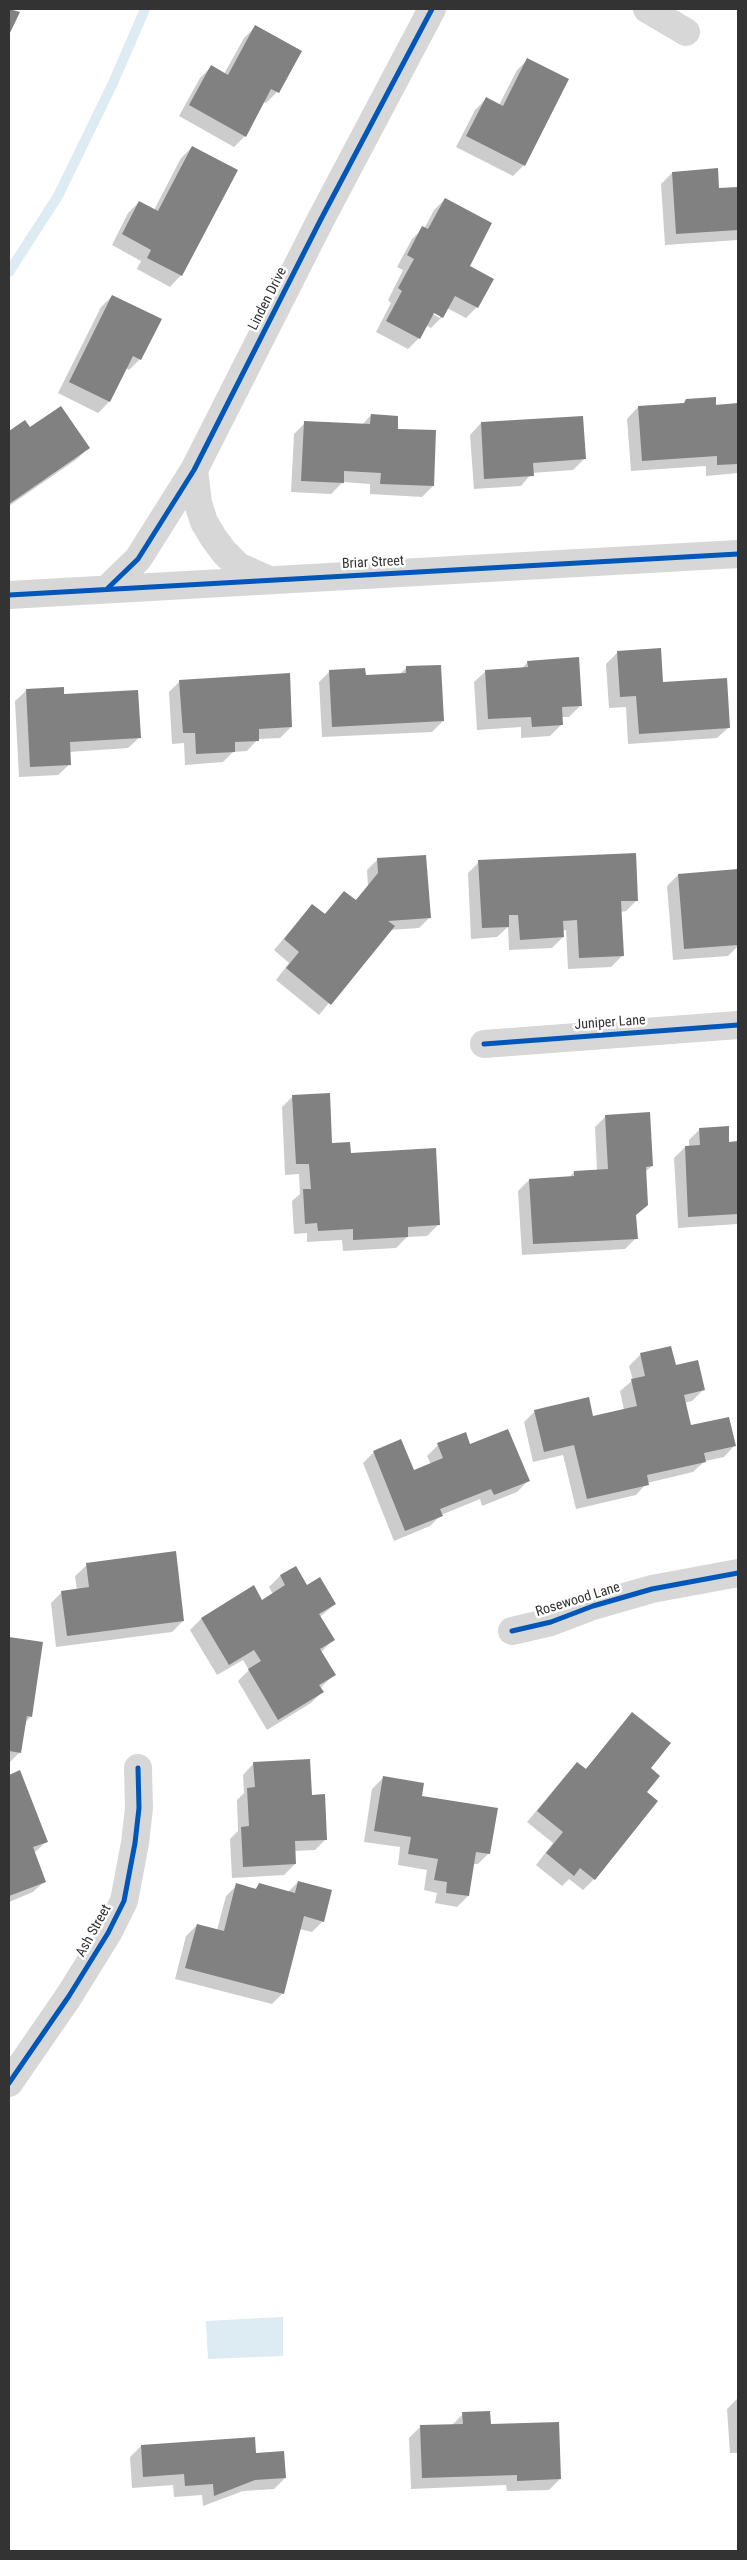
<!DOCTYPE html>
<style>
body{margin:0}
#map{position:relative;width:747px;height:2560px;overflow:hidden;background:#fff;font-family:"Roboto Condensed",sans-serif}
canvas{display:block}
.frame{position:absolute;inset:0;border:10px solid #333;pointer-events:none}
</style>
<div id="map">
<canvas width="747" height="2560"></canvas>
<div class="frame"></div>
</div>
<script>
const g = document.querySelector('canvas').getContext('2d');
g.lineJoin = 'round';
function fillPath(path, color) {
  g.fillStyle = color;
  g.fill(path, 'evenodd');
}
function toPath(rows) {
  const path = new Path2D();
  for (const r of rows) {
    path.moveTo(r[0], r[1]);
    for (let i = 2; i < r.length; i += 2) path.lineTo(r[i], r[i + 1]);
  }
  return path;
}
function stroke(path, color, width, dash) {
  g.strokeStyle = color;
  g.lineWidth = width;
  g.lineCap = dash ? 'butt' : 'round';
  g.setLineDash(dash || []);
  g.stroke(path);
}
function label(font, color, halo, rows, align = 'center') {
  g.font = font + ' "Roboto Condensed",sans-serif';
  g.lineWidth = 5;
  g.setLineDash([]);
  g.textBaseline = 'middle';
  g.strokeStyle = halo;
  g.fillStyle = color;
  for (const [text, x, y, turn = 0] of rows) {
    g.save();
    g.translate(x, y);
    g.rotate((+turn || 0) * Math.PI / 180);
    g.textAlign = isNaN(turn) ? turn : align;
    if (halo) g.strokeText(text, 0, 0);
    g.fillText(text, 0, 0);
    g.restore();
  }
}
const water = toPath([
 [283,2317,283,2356,208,2359,206,2321]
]);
const shadow = toPath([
 [255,27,300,51,277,92,266,103,263,102,245,136,234,147,179,116,200,78,211,67,224,74,244,38],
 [528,59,524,165,513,176,456,147,475,110,486,99,499,105,517,70],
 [192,147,236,171,181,275,170,287,137,269,141,261,112,245,128,213,139,202,154,210,181,158],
 [672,173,718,189,738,188,738,240,665,245,661,184],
 [445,199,468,266,477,307,466,318,447,308,442,317,431,328,426,325,419,338,408,349,376,332,391,303,388,300,403,270,397,267,412,239,423,228,424,229,434,210],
 [428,311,440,315,440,318],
 [112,296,140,359,129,370,126,368,109,402,98,413,58,393,101,307],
 [738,404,738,473,706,476,706,466,631,471,627,419,638,407],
 [371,415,397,430,433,486,422,497,370,494,370,484,343,482,331,494,291,492,294,434,305,423,362,425],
 [25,422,30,429,88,448,77,459,9,506,9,432],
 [481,423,584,459,573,470,532,473,521,486,474,489,470,435],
 [617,653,662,684,729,727,717,738,628,744,626,707,609,708,606,664],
 [528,662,581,705,569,717,561,717,562,724,550,736,521,738,521,727,477,730,474,682,486,671,521,669],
 [407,667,443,721,432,732,322,737,319,682,330,671,364,676,399,675],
 [180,681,291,727,280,738,258,739,247,751,233,752,223,762,185,765,184,743,172,744,169,692],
 [27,690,63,696,140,737,128,748,69,752,70,764,58,775,19,777,15,701],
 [378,859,430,917,419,928,389,930,319,1015,276,980,289,963,274,950,312,905,324,915,345,892,355,901,368,886,367,870],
 [479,862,637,900,626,911,620,912,622,956,611,967,568,969,566,930,562,931,563,937,552,948,509,950,508,927,497,937,471,939,468,873],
 [738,870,738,946,728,956,673,960,667,886,678,875],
 [293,1096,331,1144,438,1225,427,1236,407,1237,396,1248,343,1251,342,1240,307,1242,307,1233,294,1234,292,1201,300,1194,299,1174,285,1175,282,1107],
 [606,1116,652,1166,645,1172,647,1204,635,1216,636,1238,625,1249,522,1255,518,1191,529,1180,569,1178,574,1172,597,1171,595,1127],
 [700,1129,728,1143,738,1142,738,1224,678,1228,674,1158,685,1147,689,1147,689,1140],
 [640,1355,675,1367,703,1390,692,1401,684,1403,690,1427,735,1445,724,1457,705,1461,693,1472,647,1483,636,1495,576,1509,563,1455,533,1462,524,1422,535,1411,592,1417,624,1410,620,1391,633,1380,629,1366],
 [438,1445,470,1445,528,1481,517,1492,482,1506,480,1499,441,1515,430,1526,394,1541,363,1463,374,1452,413,1471,431,1464,427,1456],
 [87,1565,183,1621,172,1632,56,1647,51,1603,62,1592,77,1590,75,1576],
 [295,1567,307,1587,335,1604,320,1617,333,1640,321,1652,334,1675,320,1688,322,1692,311,1703,267,1730,238,1681,249,1670,243,1660,217,1675,190,1630,201,1619,253,1587,262,1601,273,1594,269,1587,280,1576],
 [9,1639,41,1643,31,1716,25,1723,20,1752,9,1763],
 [632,1714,649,1769,645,1792,594,1879,583,1890,569,1879,562,1886,536,1865,553,1843,527,1822,566,1775,577,1764,585,1770],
 [254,1763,310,1796,326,1839,315,1850,294,1851,295,1864,284,1875,232,1878,230,1839,238,1831,237,1800,244,1793,243,1775],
 [20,1772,47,1841,34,1853,45,1881,33,1892,9,1902,9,1776],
 [383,1778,421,1797,489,1853,478,1864,473,1864,468,1896,457,1907,435,1903,437,1893,424,1890,427,1870,398,1865,400,1847,364,1842,372,1789],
 [298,1882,323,1921,312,1932,299,1929,283,1993,272,2004,175,1979,186,1936,197,1925,217,1930,226,1896,237,1885,255,1889,259,1885,288,1892],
 [738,2398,738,2453,730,2453,727,2409],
 [463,2414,490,2425,560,2479,549,2490,507,2491,506,2485,411,2489,409,2438,420,2427,452,2425],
 [141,2446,255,2454,285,2478,274,2489,243,2491,203,2506,202,2495,174,2497,173,2485,132,2488,130,2457]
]);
const stream = toPath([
 [9,272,58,196,113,83,145,9]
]);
const building = toPath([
 [9,9,20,12,9,35],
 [255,25,302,51,279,93,271,89,246,137,189,105,211,65,228,75],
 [527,58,569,79,525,166,466,136,486,97,503,106],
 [192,146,238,170,182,276,147,258,151,250,122,234,139,201,158,211],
 [718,168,719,188,738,187,738,230,676,234,672,172],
 [445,198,492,223,470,266,494,279,478,308,455,296,443,318,434,313,420,339,386,321,402,291,398,288,414,259,407,255,422,226,428,229],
 [112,295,162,319,141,360,133,356,110,402,69,382],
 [716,397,716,405,738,403,738,464,717,465,717,456,642,461,638,406,684,403,686,399],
 [61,406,90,448,9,504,9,431,25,420,30,427],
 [371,414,398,416,398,429,436,430,434,486,380,484,381,473,344,471,344,483,301,481,304,421,370,424],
 [583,416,586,459,533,463,534,476,484,479,481,422],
 [661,648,663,682,727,678,730,728,639,734,636,696,620,697,617,651],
 [579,657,582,706,562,707,563,725,532,727,531,717,488,719,485,670,528,667,527,661],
 [441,665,444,721,332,727,329,670,365,668,366,675,406,673,406,666],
 [290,673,292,727,259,729,259,741,235,742,235,752,196,754,195,733,183,733,179,680],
 [64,687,64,694,138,690,141,738,70,742,71,765,30,767,26,689],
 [636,853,638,901,621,901,624,956,579,958,577,920,563,921,564,937,520,940,518,915,509,915,509,927,482,928,478,860],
 [426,855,431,918,388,921,395,926,331,1005,286,968,299,952,284,939,312,904,325,914,344,891,356,900,378,873,377,858],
 [738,869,738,945,684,949,678,874],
 [330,1093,332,1143,350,1142,351,1153,436,1148,440,1225,408,1227,408,1237,353,1240,353,1229,318,1231,317,1223,305,1224,303,1189,311,1189,309,1164,296,1164,292,1095],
 [650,1112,653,1166,646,1167,648,1205,636,1215,638,1239,533,1244,529,1179,574,1176,574,1171,608,1169,605,1115],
 [729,1126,729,1142,738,1141,738,1214,688,1217,685,1146,700,1145,699,1128],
 [671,1346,676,1365,698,1360,705,1390,684,1395,691,1425,729,1417,736,1446,704,1453,706,1462,647,1475,649,1485,587,1499,574,1445,544,1452,534,1410,589,1397,593,1416,637,1406,631,1379,645,1376,640,1353],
 [508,1429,530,1481,494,1495,491,1489,440,1509,443,1516,405,1531,373,1451,401,1439,414,1470,443,1458,437,1443,466,1432,470,1444],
 [176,1551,184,1621,67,1636,61,1591,89,1587,86,1563],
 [296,1566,307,1585,320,1577,336,1604,319,1614,335,1640,320,1649,336,1675,319,1685,324,1692,278,1720,248,1669,261,1661,254,1650,229,1665,201,1618,254,1585,262,1600,285,1585,280,1575],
 [9,1637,43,1642,32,1717,27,1716,21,1753,9,1751],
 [632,1712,671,1743,651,1768,660,1776,647,1792,658,1801,595,1880,580,1868,574,1876,546,1853,563,1832,537,1811,577,1762,586,1769],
 [310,1759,312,1795,325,1794,327,1840,295,1841,296,1864,243,1867,241,1827,249,1826,247,1788,255,1787,253,1762],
 [20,1770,48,1842,33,1847,46,1882,9,1896,9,1775],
 [383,1776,424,1783,422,1796,498,1808,490,1854,476,1852,469,1896,446,1893,447,1882,434,1880,438,1859,408,1854,411,1837,374,1831],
 [298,1881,332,1890,324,1922,304,1916,284,1994,185,1968,197,1924,224,1931,236,1883,256,1889,259,1883,295,1893],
 [490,2411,491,2424,559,2422,561,2479,517,2481,517,2475,422,2478,420,2425,463,2424,462,2412],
 [255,2437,256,2453,284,2451,286,2478,255,2480,214,2496,213,2484,185,2486,184,2474,143,2477,141,2445]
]);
const street = toPath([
 [647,9,686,32],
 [194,470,198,503,204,522,213,537,224,552,238,566,267,579],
 [107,589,138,559,194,470,320,221,432,9],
 [9,595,738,554],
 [484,1044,738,1025],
 [512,1631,551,1622,593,1606,652,1589,738,1573],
 [9,2083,69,1996,108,1933,124,1901,135,1843,139,1808,138,1768]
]);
const cycleway = toPath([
 [107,589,138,559,194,470,320,221,432,9],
 [9,595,738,554],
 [484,1044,738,1025],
 [512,1631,551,1622,593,1606,652,1589,738,1573],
 [9,2083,69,1996,108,1933,124,1901,135,1843,139,1808,138,1768]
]);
const streetNames = [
 ["Linden Drive",268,299,-63],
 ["Briar Street",373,563,-3],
 ["Juniper Lane",610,1023,-4],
 ["Rosewood Lane",578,1600,-17],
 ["Ash Street",94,1931,-61]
];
fillPath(water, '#ddebf3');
fillPath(shadow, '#0003');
stroke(stream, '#ddebf3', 10);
fillPath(building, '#818181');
stroke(street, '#d7d7d7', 28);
stroke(cycleway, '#0057b8', 5);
label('14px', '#333', '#fff', streetNames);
</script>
